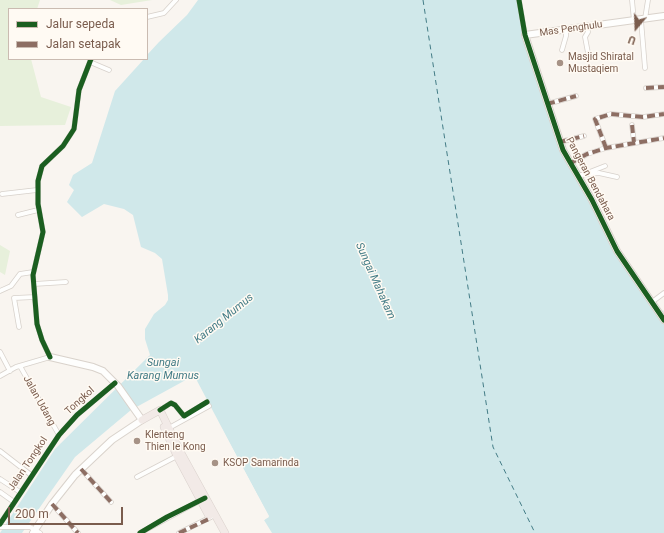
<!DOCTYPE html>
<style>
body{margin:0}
#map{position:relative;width:664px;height:533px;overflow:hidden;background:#f9f5f0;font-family:Roboto,sans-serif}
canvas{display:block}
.legend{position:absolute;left:8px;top:8px;width:140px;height:52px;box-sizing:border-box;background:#fffaf3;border:1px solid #cabbb1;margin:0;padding:5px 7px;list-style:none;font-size:12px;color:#7a5c4d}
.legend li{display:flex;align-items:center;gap:8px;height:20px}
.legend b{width:20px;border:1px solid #cabbb1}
.north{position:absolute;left:616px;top:8px;width:40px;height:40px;-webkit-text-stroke:3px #fffaf3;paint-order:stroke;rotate:199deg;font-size:11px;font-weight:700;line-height:16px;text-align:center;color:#7a5c4d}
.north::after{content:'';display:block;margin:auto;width:14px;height:18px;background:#7a5c4d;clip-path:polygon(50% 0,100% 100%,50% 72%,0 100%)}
.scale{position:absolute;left:8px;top:507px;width:115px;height:18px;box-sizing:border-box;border:2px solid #7a5c4d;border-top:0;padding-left:5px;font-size:12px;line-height:14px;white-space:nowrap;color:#7a5c4d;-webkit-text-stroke:3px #fffaf3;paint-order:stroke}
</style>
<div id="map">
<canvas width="664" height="533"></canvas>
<ul class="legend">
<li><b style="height:5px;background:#1b5e20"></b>Jalur sepeda</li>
<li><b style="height:5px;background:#8d6e63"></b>Jalan setapak</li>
</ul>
<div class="north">U</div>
<div class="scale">200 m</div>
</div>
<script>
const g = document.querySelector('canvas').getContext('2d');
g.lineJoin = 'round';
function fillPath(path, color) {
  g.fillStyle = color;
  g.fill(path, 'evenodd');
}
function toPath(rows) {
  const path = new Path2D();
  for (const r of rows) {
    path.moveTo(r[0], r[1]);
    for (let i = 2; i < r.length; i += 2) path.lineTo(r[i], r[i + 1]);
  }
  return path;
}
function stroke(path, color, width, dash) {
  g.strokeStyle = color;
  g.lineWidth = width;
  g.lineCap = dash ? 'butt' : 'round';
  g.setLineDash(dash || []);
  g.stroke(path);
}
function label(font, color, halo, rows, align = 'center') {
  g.font = font + ' Roboto,sans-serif';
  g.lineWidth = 3;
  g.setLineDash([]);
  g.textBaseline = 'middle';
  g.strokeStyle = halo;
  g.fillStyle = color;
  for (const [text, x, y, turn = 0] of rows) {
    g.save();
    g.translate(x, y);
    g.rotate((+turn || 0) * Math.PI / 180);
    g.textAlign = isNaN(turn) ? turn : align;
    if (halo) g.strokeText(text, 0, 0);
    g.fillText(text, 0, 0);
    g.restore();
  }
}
const green = toPath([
 [0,0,40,0,37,9,9,9,9,59,31,59,41,97,71,107,65,125,0,126],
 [110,0,152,0,121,5],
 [0,245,10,251,5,275,0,272]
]);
const water = toPath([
 [198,0,517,0,520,18,570,164,616,252,664,321,664,533,272,533,264,520,269,516,193,376,131,410,75,457,22,533,0,533,55,449,150,355,145,339,145,329,154,314,165,305,168,300,168,295,162,259,155,253,141,247,133,215,124,209,104,204,82,217,67,202,74,190,69,185,73,175,92,163,115,91,144,59,147,59,147,55,159,42,187,15]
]);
const pier = toPath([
 [195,377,269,517,264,520,263,518,267,516,193,378]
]);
const stream = toPath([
 [660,312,664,311]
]);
const ferry = toPath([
 [423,0,493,447,535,533]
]);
const street = toPath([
 [519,0,525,35],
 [632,0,634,21],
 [147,17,164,13,176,0],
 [645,19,648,0],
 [641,20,645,68],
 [587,27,588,32,585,37,588,53],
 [562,50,566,36,566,30],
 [90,62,109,70],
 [646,88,664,87],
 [547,104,576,96],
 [632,125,634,142],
 [560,142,584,136],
 [606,148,595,119,611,114,643,117,664,114],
 [571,163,587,154,606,148,664,138],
 [587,173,605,166],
 [581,175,599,173,617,177],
 [2,194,37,190],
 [18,215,38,210],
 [34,284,66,282],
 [0,291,11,286,20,274,33,272],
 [652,302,664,293],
 [19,327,14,298,35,297],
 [0,352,10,371],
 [20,366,59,435],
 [0,376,16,367,50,357,42,340,37,324,33,275,43,232,38,204,38,181,42,166,63,146,74,129,79,90,91,59],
 [160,410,171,403,175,405,184,416,207,402],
 [169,428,209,406],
 [0,451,31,475],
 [81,469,111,502],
 [137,477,177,456],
 [0,479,20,492],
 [0,492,14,502],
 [52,504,78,533],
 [0,524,59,435,77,415,115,383],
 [0,527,30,527,40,533],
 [140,533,201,500],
 [179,533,211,517]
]);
const secondary = toPath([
 [664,16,525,35,563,150,592,200,617,251,664,320],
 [33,533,52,504,75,475,112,440,142,420,118,386,103,371,93,367,50,357]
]);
const highway = toPath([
 [142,420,160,410,181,453,225,533],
 [164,427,177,456,209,516]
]);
const quiet = toPath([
 [646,88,664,87],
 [547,104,576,96],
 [632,125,634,142],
 [560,142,584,136],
 [606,148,595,119,611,114,643,117,664,114],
 [571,163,587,154,606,148,664,138],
 [81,469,111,502],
 [52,504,78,533],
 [179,533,211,518]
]);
const cycleway = toPath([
 [519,0,525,35,563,150,592,200,617,251,664,320],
 [50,357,42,340,37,324,33,275,43,232,38,204,38,181,42,166,63,146,74,129,79,90,91,59],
 [160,410,171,403,175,405,184,416,207,402],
 [0,524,59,435,77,415,115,383],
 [140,533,167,517,205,498]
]);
const markers = [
 [560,63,4,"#a69286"],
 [137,441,4,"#a69286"],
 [215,463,4,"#a69286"]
];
const streetNames = [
 ["Mas Penghulu",571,29,-8],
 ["Pangeran Bendahara",590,179,62],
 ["Jalan Udang",39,401,61],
 ["Tongkol",80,401,-42],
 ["Jalan Tongkol",28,464,-56]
];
const poiNames = [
 ["Masjid Shiratal",568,57],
 ["Mustaqiem",568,69],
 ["Klenteng",145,435],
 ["Thien Ie Kong",145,447],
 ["KSOP Samarinda",223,463]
];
const waterNames = [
 ["Sungai Mahakam",375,281,66],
 ["Karang Mumus",224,319,-39],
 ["Sungai",163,363],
 ["Karang Mumus",163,376]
];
fillPath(green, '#e7f0db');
fillPath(water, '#d0e8ea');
fillPath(pier, '#f9f5f0');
stroke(stream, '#d0e8ea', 1);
stroke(ferry, '#437c86', 1, [5, 4]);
stroke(street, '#d7d1cb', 5.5);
stroke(secondary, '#d9d2cb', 8);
stroke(highway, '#dad1cc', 8);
stroke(street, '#fefefd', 4);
stroke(secondary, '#fefefd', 6);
stroke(highway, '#f2eae7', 7);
stroke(quiet, '#8d6e63', 4, [8, 4]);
stroke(cycleway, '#1b5e20', 5);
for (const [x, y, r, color] of markers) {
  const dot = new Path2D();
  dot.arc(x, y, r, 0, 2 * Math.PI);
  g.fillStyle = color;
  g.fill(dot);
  stroke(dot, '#fffaf3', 1.5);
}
label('10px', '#7a5c4d', '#fffaf3', streetNames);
label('10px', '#7a5c4d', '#fffaf3', poiNames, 'left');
label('italic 11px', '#437c86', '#fffaf3', waterNames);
</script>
